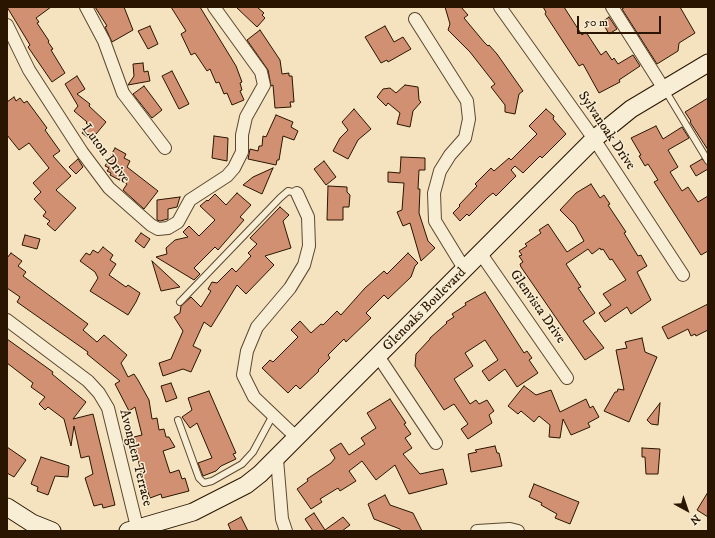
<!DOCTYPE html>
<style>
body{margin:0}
#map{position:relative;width:715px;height:538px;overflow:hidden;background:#f5e3bf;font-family:"IM FELL DW Pica",serif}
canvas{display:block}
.frame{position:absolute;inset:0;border:8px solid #291500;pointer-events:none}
.north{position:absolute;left:667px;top:490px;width:40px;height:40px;-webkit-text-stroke:3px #f8edd5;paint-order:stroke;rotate:140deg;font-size:11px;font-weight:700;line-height:16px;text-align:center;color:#291500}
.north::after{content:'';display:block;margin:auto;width:14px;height:18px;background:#291500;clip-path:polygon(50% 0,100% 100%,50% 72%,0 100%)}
.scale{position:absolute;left:577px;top:16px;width:84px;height:18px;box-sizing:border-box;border:2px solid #291500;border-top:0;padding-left:5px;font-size:12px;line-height:14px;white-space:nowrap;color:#291500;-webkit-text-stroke:3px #f8edd5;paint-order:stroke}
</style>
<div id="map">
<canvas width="715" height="538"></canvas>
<div class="frame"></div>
<div class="north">N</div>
<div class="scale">50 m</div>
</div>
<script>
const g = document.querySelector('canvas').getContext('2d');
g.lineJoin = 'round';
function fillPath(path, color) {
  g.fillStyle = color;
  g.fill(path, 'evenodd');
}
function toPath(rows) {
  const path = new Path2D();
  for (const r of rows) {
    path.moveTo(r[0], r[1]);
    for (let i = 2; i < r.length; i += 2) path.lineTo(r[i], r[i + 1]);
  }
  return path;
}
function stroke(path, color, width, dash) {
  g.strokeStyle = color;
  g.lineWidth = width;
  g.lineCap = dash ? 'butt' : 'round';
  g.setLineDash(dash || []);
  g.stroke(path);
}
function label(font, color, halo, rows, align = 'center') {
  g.font = font + ' "IM FELL DW Pica",serif';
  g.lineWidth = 3;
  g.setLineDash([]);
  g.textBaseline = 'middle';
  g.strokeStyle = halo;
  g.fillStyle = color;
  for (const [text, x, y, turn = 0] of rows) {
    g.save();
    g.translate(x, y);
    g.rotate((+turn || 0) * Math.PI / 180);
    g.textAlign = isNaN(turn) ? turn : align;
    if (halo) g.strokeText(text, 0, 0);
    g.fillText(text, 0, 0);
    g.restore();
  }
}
const building = toPath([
 [7,7,51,7,36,18,39,22,37,23,49,41,48,42,53,49,51,50,65,73,52,82,28,47,30,45,7,7],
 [95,7,124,7,133,30,112,42,105,27,107,26,95,7],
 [171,7,200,7,236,66,242,82,240,83,242,90,240,91,244,100,232,105,227,93,224,94,219,82,216,83,210,69,207,71,195,53,191,55,181,34,186,31,171,7],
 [236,7,257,7,264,13,262,15,265,18,257,27,236,7],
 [445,7,461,7,468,15,464,18,484,42,488,46,489,45,497,54,523,91,519,94,515,114,505,112,505,105,491,87,495,84,470,52,448,30,450,24,445,7],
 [543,7,564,7,582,35,586,32,601,55,606,51,612,60,614,58,618,64,633,55,640,66,619,80,620,82,599,93,583,64,579,66,545,14,546,12,543,7],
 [625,7,680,7,695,33,679,43,678,51,657,64,622,9,625,7],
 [609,17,617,29,609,34,602,22,609,17],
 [150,26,158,44,148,49,138,31,150,26],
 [385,26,394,42,403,37,411,49,388,62,387,60,381,63,365,37,385,26],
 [260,30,280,60,282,74,289,73,289,76,292,76,294,102,290,102,291,107,275,108,273,85,271,86,268,70,247,40,260,30],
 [143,63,144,72,148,71,150,81,128,85,134,76,133,64,143,63],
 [172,71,189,104,179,109,162,76,172,71],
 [77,76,85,89,77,94,90,104,89,106,106,122,91,140,82,133,88,125,86,123,87,122,74,111,78,106,65,84,77,76],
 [405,85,418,87,419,100,421,102,413,111,410,127,397,124,400,113,388,103,386,106,377,97,383,89,390,88,396,93,405,85],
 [144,86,162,110,152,118,133,94,144,86],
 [14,97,16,101,20,98,24,103,27,101,47,128,45,130,60,151,53,156,71,176,56,190,76,208,55,231,47,224,50,221,43,216,46,212,34,199,41,192,33,183,49,168,29,143,19,150,7,135,7,102,14,97],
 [708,98,708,150,690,122,691,121,685,112,708,98],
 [354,109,371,129,358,140,348,159,333,151,340,138,348,130,342,122,354,109],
 [546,109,554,116,553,119,566,134,542,158,540,156,523,173,515,166,511,170,516,176,496,196,493,193,488,197,469,216,467,214,460,221,453,213,460,206,459,205,477,186,475,184,491,168,494,171,509,158,511,160,537,134,529,126,546,109],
 [276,115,293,122,291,127,298,131,294,140,283,136,279,160,277,160,276,165,248,159,250,149,258,151,259,146,262,146,263,136,266,137,276,115],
 [656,126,663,139,682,127,689,138,668,150,678,167,670,172,682,191,688,187,698,202,708,196,708,251,701,255,654,182,658,180,648,164,645,166,639,156,641,155,631,138,656,126],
 [214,136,228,138,227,161,212,158,214,136],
 [115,148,126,154,124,158,130,161,127,167,158,191,144,209,123,190,127,184,110,175,111,173,107,171,109,168,105,166,115,148],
 [401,157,425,158,425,170,419,170,418,189,420,189,419,213,428,241,435,248,421,261,410,223,403,226,397,212,402,210,404,183,388,182,388,172,400,173,401,157],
 [78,159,83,167,76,174,69,167,78,159],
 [702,159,708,165,708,169,696,176,690,166,702,159],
 [324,161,336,177,326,185,314,169,324,161],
 [273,168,262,194,243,185,253,177,273,168],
 [591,184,600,198,604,195,610,204,608,205,626,232,624,233,638,256,641,255,647,266,637,272,651,300,631,314,627,307,605,322,599,313,611,305,603,294,626,280,612,259,610,260,603,249,601,250,600,248,592,254,588,249,566,264,581,287,578,288,595,313,583,321,604,348,585,360,521,267,520,264,523,262,519,256,522,255,519,251,527,246,525,244,541,233,539,230,548,224,567,252,584,241,575,225,560,210,576,193,591,184],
 [328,186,347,187,347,192,350,195,349,207,343,207,343,220,327,220,328,186],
 [237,193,251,205,240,217,244,220,218,250,215,247,194,268,200,274,194,280,156,257,167,254,166,248,175,240,188,237,183,232,189,226,199,236,215,220,200,206,207,200,208,201,215,194,226,205,237,193],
 [180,197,177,207,168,209,168,219,160,221,157,220,157,200,180,197],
 [280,207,289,215,283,221,291,248,265,256,274,265,246,294,237,285,211,327,204,322,193,346,201,350,191,372,183,369,163,376,159,363,171,359,183,331,174,317,180,313,181,306,191,297,201,307,211,291,208,289,212,282,217,283,232,268,236,272,251,256,248,253,257,244,250,238,280,207],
 [141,233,150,239,144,248,135,241,141,233],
 [25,235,40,239,37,249,22,245,25,235],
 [103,247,113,255,110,260,116,264,109,275,126,287,128,285,140,293,136,302,128,315,90,291,98,278,95,272,80,261,86,253,90,255,93,250,98,253,103,247],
 [11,253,22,261,18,266,26,272,23,276,88,324,83,330,97,342,104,335,127,355,121,363,128,377,134,374,138,380,149,400,152,419,157,418,159,430,164,429,166,437,169,437,175,447,163,451,170,473,179,470,182,479,185,478,189,491,162,498,161,494,150,498,140,469,134,437,142,435,135,407,129,411,115,384,120,381,87,354,88,352,17,302,20,297,7,288,7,258,11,253],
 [408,253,418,263,415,266,411,277,388,299,384,295,366,313,371,318,346,342,344,339,328,355,330,358,318,370,319,371,300,389,296,385,288,393,262,368,270,360,273,362,298,337,291,330,300,321,311,333,321,324,323,325,337,311,341,315,365,288,384,271,387,274,408,253],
 [152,261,180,287,161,291,152,261],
 [485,292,524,353,527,351,532,358,529,360,538,373,517,387,505,369,489,381,482,371,498,360,485,340,465,353,473,366,454,379,470,404,476,400,479,404,487,400,494,411,489,415,492,423,468,439,461,429,468,424,454,404,444,410,415,366,416,354,430,339,430,338,447,323,446,322,454,317,452,314,466,305,465,303,485,292],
 [708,304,708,330,696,336,695,334,691,336,688,329,668,339,662,327,708,304],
 [642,338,645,352,657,357,629,422,604,411,615,392,617,392,618,389,624,390,616,350,627,348,625,342,642,338],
 [7,339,53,372,52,374,86,402,73,419,93,414,115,505,103,508,102,504,94,506,85,478,93,474,89,456,81,458,74,426,71,446,64,419,48,407,45,410,39,404,45,397,31,387,33,383,7,363,7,339],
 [171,383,177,398,166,402,161,386,171,383],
 [524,386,536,395,551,390,560,412,586,399,590,408,593,406,599,417,588,423,590,427,571,435,563,419,560,438,549,437,550,425,539,416,534,422,521,411,518,414,508,406,524,386],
 [209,391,236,453,233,454,236,459,221,466,216,471,203,476,198,463,212,458,197,423,190,428,182,417,192,410,188,398,209,391],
 [390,399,406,423,404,424,411,434,405,438,412,448,403,454,420,474,443,469,447,484,409,494,395,465,376,480,362,461,349,471,356,481,340,491,338,488,320,499,322,502,311,509,297,489,308,481,307,479,331,463,335,458,330,450,341,443,349,455,365,444,361,438,376,428,367,413,390,399],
 [660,403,658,425,651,424,647,420,660,403],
 [495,446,497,453,499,453,502,466,471,472,468,454,477,452,475,450,495,446],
 [7,447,26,460,14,477,7,473,7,447],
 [642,448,660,449,658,474,646,474,645,457,642,457,642,448],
 [41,457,69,466,68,477,55,476,48,495,37,491,38,487,31,484,41,457],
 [534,484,579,502,570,524,555,518,557,514,541,505,542,503,529,497,534,484],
 [708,492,708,517,697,510,708,492],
 [385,495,390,505,413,513,422,531,401,531,400,529,374,519,368,504,385,495],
 [314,513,325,530,343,517,350,525,342,531,313,531,305,519,314,513],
 [241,517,248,531,231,531,228,524,241,517]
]);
const lane = toPath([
 [665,90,708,161],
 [180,302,280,198,288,191,297,193],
 [178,420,199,478,204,483,212,481,242,464,253,452,273,415]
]);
const street = toPath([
 [86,7,104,41,123,93,165,148],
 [500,7,594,139,683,275],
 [612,7,664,89],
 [415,19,467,101,469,119,465,138,450,155,440,171,434,193,435,221,465,270],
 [7,25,29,70,82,152,109,188,151,225,158,229,168,228,178,222,190,200,227,176,234,168,242,152,242,135,246,117,264,85,261,72,214,7],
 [481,254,567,378],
 [7,320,88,381,99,393,108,408,138,531],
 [378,356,436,443],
 [297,438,254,397,243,375,247,351,257,327,290,288,304,265,309,246,308,217,297,193],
 [277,459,282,519,286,531],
 [477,531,510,529,518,531]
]);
const secondary = toPath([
 [7,507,32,523,52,531],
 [128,531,193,512,246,485,260,474,594,139,631,109,708,63]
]);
const streetNames = [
 ["Sylvanoak Drive",606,131,56],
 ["Luton Drive",105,154,53],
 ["Glenvista Drive",537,307,55],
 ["Glenoaks Boulevard",425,310,-45],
 ["Avonglen Terrace",135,458,76]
];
fillPath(building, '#d19072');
stroke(building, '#291500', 1);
stroke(lane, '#5c4830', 8);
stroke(street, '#5c4830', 14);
stroke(secondary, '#291500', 19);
stroke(lane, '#f8edd5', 6);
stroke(street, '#f8edd5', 12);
stroke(secondary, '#f8edd5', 17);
label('14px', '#291500', '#f8edd5', streetNames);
</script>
